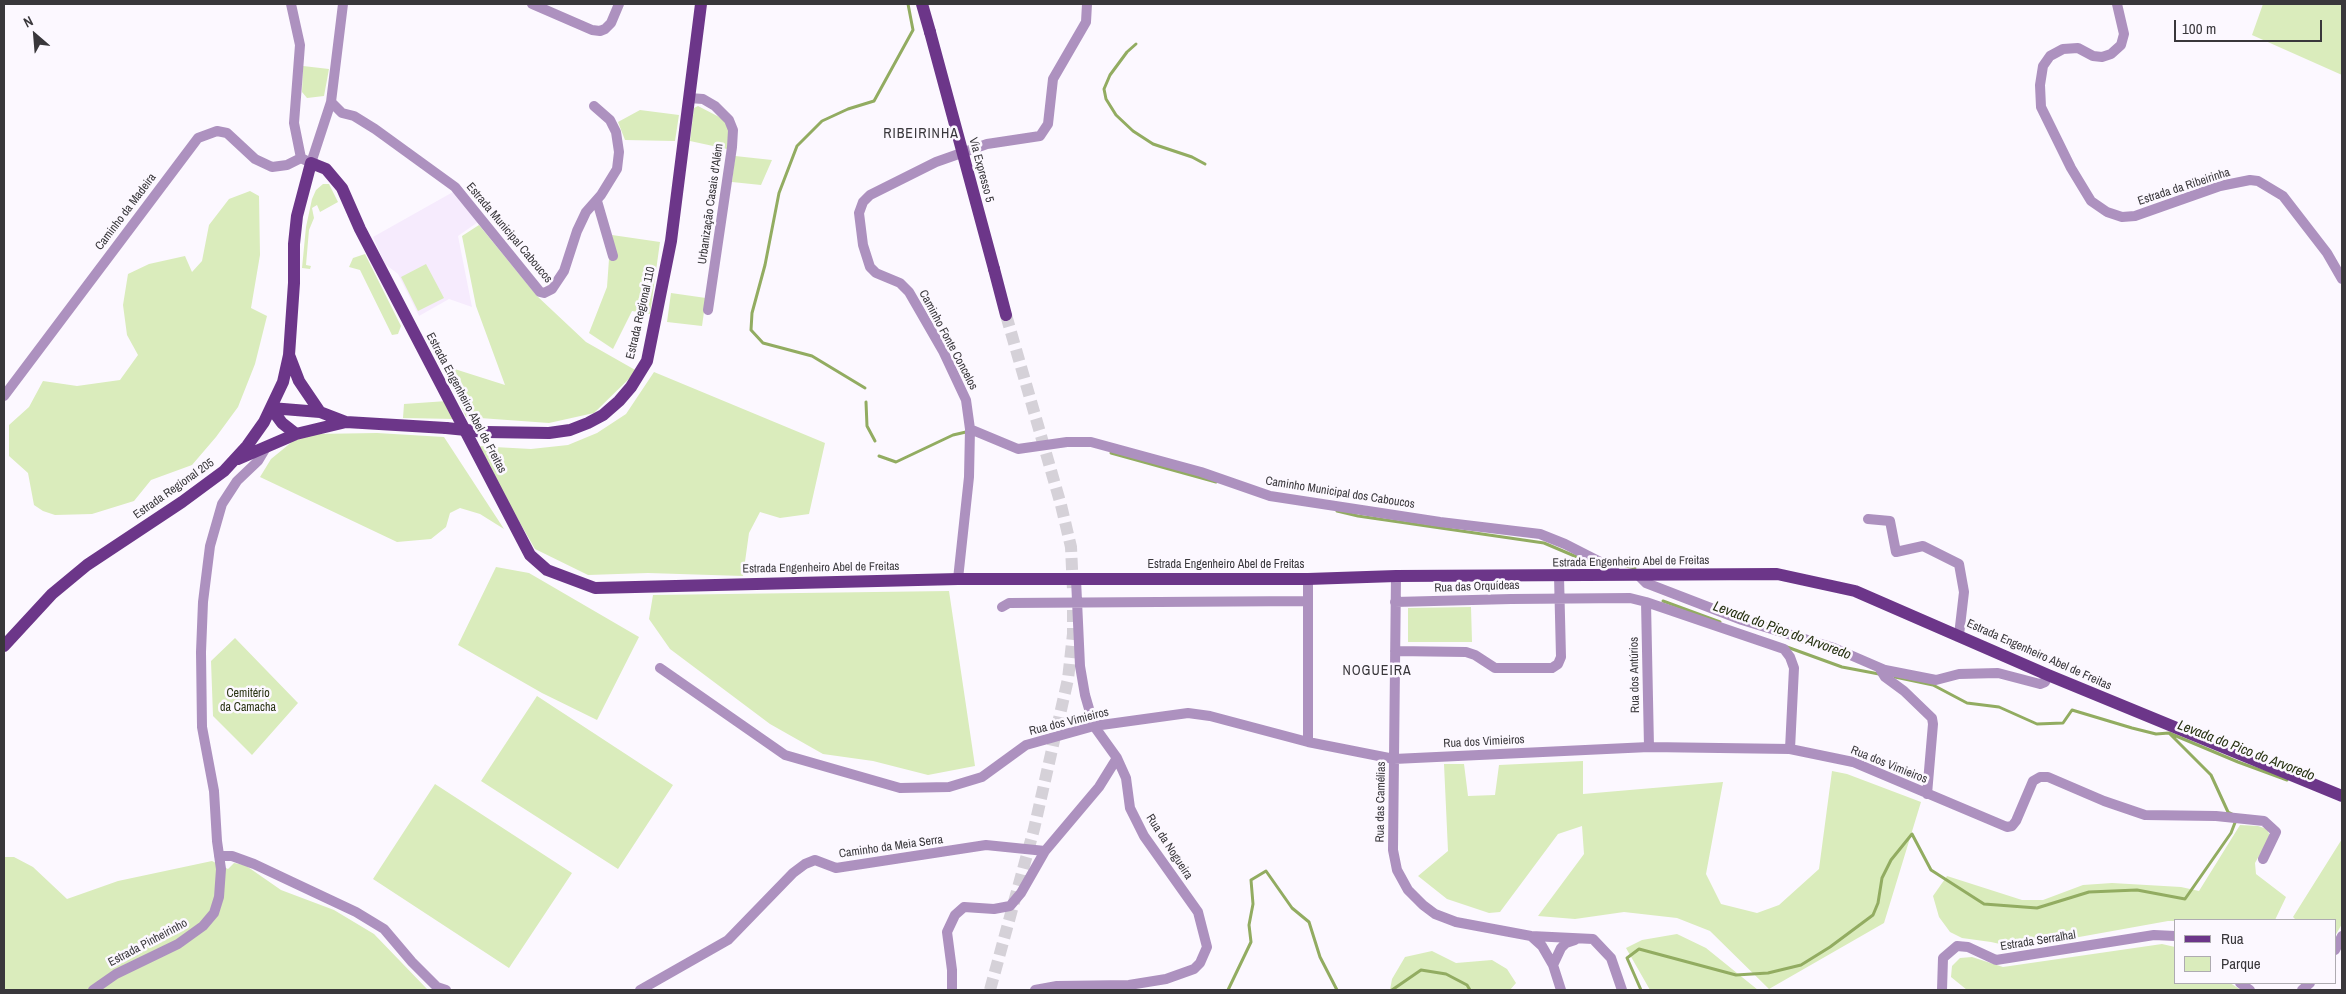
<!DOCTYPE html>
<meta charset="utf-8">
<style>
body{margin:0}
#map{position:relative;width:2346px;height:994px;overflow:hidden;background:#fcf8ff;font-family:"Archivo Narrow",sans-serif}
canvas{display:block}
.frame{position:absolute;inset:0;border:5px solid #39373b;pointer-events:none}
.legend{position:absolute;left:2174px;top:919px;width:162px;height:65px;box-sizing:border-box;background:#fcf8ff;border:1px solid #aeabb1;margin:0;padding:6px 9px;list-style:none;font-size:15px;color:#39373b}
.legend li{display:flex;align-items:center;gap:10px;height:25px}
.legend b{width:25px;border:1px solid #aeabb1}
.north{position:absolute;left:10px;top:10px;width:50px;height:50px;-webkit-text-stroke:4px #fcf8ff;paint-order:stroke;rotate:333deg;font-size:14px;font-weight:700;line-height:20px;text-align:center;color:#39373b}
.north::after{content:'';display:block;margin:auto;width:18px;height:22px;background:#39373b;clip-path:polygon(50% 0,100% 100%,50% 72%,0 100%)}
.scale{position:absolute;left:2174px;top:20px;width:148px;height:22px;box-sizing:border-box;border:2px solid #39373b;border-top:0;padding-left:6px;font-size:15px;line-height:18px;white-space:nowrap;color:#39373b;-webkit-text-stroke:4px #fcf8ff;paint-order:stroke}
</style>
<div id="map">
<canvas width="2346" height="994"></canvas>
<div class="frame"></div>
<ul class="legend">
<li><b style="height:6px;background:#6c3689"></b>Rua</li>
<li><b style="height:14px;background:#daecbc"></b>Parque</li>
</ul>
<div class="north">N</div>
<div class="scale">100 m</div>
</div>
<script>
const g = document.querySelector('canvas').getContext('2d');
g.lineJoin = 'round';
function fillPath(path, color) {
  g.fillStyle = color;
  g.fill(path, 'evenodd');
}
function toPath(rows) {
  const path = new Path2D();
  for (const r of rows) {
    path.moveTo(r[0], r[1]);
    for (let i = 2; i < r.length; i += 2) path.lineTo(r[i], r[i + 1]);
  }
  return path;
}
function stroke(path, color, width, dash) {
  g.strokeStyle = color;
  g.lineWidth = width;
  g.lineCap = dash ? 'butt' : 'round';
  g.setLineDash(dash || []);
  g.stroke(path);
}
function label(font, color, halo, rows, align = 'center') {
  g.font = font + ' "Archivo Narrow",sans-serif';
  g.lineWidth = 5;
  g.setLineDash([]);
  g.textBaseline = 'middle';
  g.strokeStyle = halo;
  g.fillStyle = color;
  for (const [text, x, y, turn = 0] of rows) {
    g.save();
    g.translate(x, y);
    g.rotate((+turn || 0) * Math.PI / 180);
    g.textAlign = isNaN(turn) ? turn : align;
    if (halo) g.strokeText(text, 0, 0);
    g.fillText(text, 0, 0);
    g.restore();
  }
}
const built = toPath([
 [453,192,478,222,458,236,472,307,449,299,419,316,398,274,385,264,373,237]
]);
const green = toPath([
 [2263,4,2342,4,2342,75,2252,35],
 [303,66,329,69,324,96,307,98,302,92],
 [698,106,725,120,729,131,727,149,690,141,694,108],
 [640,110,679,115,675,141,625,140,618,122],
 [735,156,772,160,761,185,732,182],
 [323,184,329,184,338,202,320,212,317,205,312,208,314,218,309,230,306,265,311,266,310,269,302,268,306,227,312,199,316,190],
 [250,191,259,196,260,255,251,308,267,316,255,364,238,407,216,437,192,465,151,480,134,501,92,514,55,515,43,511,34,505,28,473,9,456,9,425,29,407,43,381,77,386,120,380,138,355,127,335,123,305,128,274,149,264,185,256,192,272,202,261,209,225,229,199],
 [479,225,537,296,586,342,637,371,594,413,549,423,466,417,442,365,505,385,476,306,462,236],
 [612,235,660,242,650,314,632,311,613,349,589,333,607,287,609,259,615,258],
 [365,254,401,326,398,334,392,335,360,270,349,267,353,258],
 [426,264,444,298,418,311,401,277],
 [671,293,706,298,702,326,667,322],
 [654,372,825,443,809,514,780,518,760,512,749,533,743,576,648,573,588,575,535,549,476,446,531,449,568,445,597,433,626,414],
 [447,401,455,419,403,418,404,404],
 [377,433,444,437,504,529,480,514,460,508,450,513,446,527,431,539,397,542,260,477,271,459,293,441,315,434],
 [496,567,529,573,639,637,597,720,542,693,458,645],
 [949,591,975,766,928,775,873,761,823,754,770,724,670,649,649,619,653,595],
 [1471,607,1472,642,1408,642,1408,608],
 [235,638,298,703,252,755,213,716,211,661],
 [537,696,673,785,618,869,481,781],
 [1583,761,1583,794,1723,782,1706,874,1721,904,1757,913,1779,905,1819,869,1832,771,1847,774,1921,802,1884,923,1769,989,1710,931,1677,918,1624,912,1575,919,1538,916,1584,854,1582,826,1558,834,1500,912,1489,913,1447,899,1418,876,1448,851,1444,764,1464,764,1468,796,1495,795,1499,765],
 [435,784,572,873,509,968,373,879],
 [2240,825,2258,826,2267,829,2270,836,2255,863,2256,874,2286,897,2275,920,2168,921,2018,948,1991,942,1962,938,1950,932,1939,917,1933,896,1947,876,2022,900,2043,900,2083,885,2112,883,2181,887,2199,891],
 [2342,839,2342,924,2335,936,2335,920,2296,920,2293,917],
 [4,857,14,857,33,867,67,899,118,881,212,861,228,869,234,863,245,865,281,890,334,910,374,934,428,990,4,990],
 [1677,934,1706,948,1758,990,1650,990,1626,948,1642,940],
 [2162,944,2175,947,2175,983,2230,983,2241,990,1967,990,1951,977,1952,966,1960,958,1972,957,2003,967],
 [1432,951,1456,963,1492,960,1507,969,1516,983,1510,990,1390,990,1392,979,1405,957]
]);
const stream = toPath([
 [1136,44,1127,52,1110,75,1104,89,1106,99,1116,115,1133,131,1153,144,1192,157,1205,164],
 [865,388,812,356,763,343,751,330,752,313,765,265,779,193,797,146,822,121,848,109,874,101,913,30,908,4],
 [866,402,867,426,875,441],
 [1111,453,1216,482],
 [879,456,896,462,953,435,966,432],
 [1337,511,1358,516,1544,543,1584,560],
 [1626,566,1635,568],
 [1663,601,1720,622],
 [1787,647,1842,667,1879,674],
 [1895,677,1933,685,1967,703,1999,707,2037,724,2063,723,2072,710,2132,728,2156,734,2169,733,2238,762,2287,780],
 [2169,733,2211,775,2228,812,2232,814],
 [1228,990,1251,942,1249,925,1253,904,1251,880,1266,871,1292,908,1309,922,1320,957,1337,990],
 [1392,990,1421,970,1446,974,1467,985,1470,990],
 [1641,990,1627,958,1639,949,1736,975,1768,973,1801,965,1830,947,1873,915,1878,903,1882,878,1891,860,1912,834,1931,870,1984,904,2037,908,2089,892,2137,890,2185,899,2231,833,2236,820]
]);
const majorTunnel = toPath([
 [1006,315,1061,505,1071,547,1073,590],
 [990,990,1034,829,1068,679,1073,634,1073,610]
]);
const minor = toPath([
 [291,4,300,45,294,123,301,158,311,163,331,102,343,4],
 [532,4,592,30,600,31,605,29,611,23,619,4],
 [2117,4,2124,34,2121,45,2111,54,2102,57,2093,56,2078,48,2063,49,2050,56,2043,66,2040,85,2041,107,2071,168,2091,201,2107,212,2122,217,2135,216,2220,186,2250,180,2258,181,2283,196,2327,253,2342,279],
 [689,98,703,99,715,106,729,120,733,130,732,147,708,310],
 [331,102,342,113,354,116,375,129,455,187,540,292,544,293,552,289,564,271,577,231,586,212,601,195,617,169,619,152,616,132,610,120,594,106],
 [597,201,613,256],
 [4,396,198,138,217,131,227,133,255,159,272,167,287,165,301,158],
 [970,429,1018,449,1067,442,1091,442,1201,472,1270,496,1440,522,1540,534,1565,544,1614,569,1615,575],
 [1868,519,1890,521,1896,552,1923,546,1959,564,1964,592,1959,635],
 [1638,575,1646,583,1742,620,1834,648,1885,670,1936,680,1959,674,1998,673,2040,684,2045,682,2048,675],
 [1396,576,1393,850,1397,870,1408,890,1423,905,1435,914,1456,922,1531,936,1593,939,1611,958,1622,990],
 [958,579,969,477,970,429,966,400,943,351,909,292,900,283,876,273,870,267,863,245,859,213,863,202,870,195,936,162,987,144,1040,136,1048,124,1053,79,1086,22,1087,4],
 [1308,579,1308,742],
 [1395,602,1511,599,1630,598,1646,602,1784,649,1790,657,1794,668,1790,749],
 [1646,602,1649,747],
 [1002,607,1009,603,1308,601],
 [1395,651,1466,652,1475,655,1495,668,1552,668,1558,664,1561,657,1559,576],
 [660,668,785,755,900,788,949,787,982,777,1026,745,1094,726,1188,713,1210,716,1308,742,1394,759,1649,747,1790,749,1853,762,2007,827,2012,826,2016,821,2033,781,2040,777,2048,777,2104,801,2145,815,2216,816,2264,821,2276,832,2263,859],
 [1880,669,1885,677,1904,691,1932,718,1933,724,1927,794],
 [219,856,232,856,254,864,356,912,384,929,412,962,437,987,446,990],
 [1531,936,1542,946,1553,965,1561,990],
 [2335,950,2342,936],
 [1553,965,1561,948,1566,943,1575,940],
 [2240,983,2250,990],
 [93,990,116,974,178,944,203,926,214,913,219,897,221,869,217,841,214,791,202,727,201,652,203,602,210,546,222,504,237,481,258,461,267,446],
 [640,990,728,940,793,873,805,864,815,860,836,868,986,845,1045,851,1099,787,1117,758],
 [952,990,952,970,947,932,955,915,964,907,994,909,1010,906,1021,893,1045,851],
 [1035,990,1057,986,1129,985,1166,979,1194,969,1200,963,1207,947,1198,912,1144,836,1130,808,1126,778,1117,758,1094,726,1085,695,1080,666,1076,579],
 [1942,990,1943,958,1957,946,1968,947,1996,960,2154,935,2175,936],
 [2302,990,2310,983]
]);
const major = toPath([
 [922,4,930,32],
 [994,269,1006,315],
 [289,355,299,381,320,412],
 [271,408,320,412,346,422,446,428],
 [271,408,282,423,296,434],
 [486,432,549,433,570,430,588,423,603,415,619,401,631,387,647,361,671,241,701,4],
 [238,459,296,434,346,422],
 [4,646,52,594,87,565,182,502,224,471,247,446,264,422,283,382,289,355,294,283,294,244,297,216,311,163,326,169,342,188,360,229,530,555,547,570,595,588,958,579,1308,579,1396,576,1777,574,1855,591,2048,675,2342,796]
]);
const majorBridge = toPath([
 [930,32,994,269],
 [446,428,486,432]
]);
const streetNames = [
 ["Via Expresso 5",981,170,75],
 ["Estrada da Ribeirinha",2184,187,-18],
 ["Urbanização Casais d'Além",711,204,-82],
 ["Caminho da Madeira",126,212,-53],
 ["Estrada Municipal Caboucos",509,233,50],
 ["Estrada Regional 110",641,313,-77],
 ["Caminho Fonte Concelos",948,340,62],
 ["Estrada Engenheiro Abel de Freitas",466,403,62],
 ["Estrada Regional 205",174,489,-35],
 ["Caminho Municipal dos Caboucos",1340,493,9],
 ["Estrada Engenheiro Abel de Freitas",1631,562,-1],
 ["Estrada Engenheiro Abel de Freitas",1226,565],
 ["Estrada Engenheiro Abel de Freitas",821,568,-1],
 ["Rua das Orquídeas",1477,587,-2],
 ["Estrada Engenheiro Abel de Freitas",2039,655,24],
 ["Rua dos Antúrios",1635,675,-91],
 ["Rua dos Vimieiros",1069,722,-14],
 ["Rua dos Vimieiros",1484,742,-3],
 ["Rua dos Vimieiros",1889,765,22],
 ["Rua das Camélias",1381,802,-89],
 ["Caminho da Meia Serra",891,847,-8],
 ["Rua da Nogueira",1169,847,57],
 ["Estrada Serralhal",2038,941,-9],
 ["Estrada Pinheirinho",148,943,-28]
];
const parkNames = [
 ["Cemitério",248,694],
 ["da Camacha",248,708]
];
const neighbourhoodNames = [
 ["RIBEIRINHA",921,134],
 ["NOGUEIRA",1377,671]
];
const waterNames = [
 ["Levada do Pico do Arvoredo",1782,631,20],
 ["Levada do Pico do Arvoredo",2246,751,21]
];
fillPath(built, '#f6ebfd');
fillPath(green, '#daecbc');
stroke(stream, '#92ac61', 3);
stroke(majorTunnel, '#d5d1d8', 12, [12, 6]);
stroke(minor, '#ad91bf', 10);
stroke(major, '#6c3689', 12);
stroke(majorBridge, '#6c3689', 12);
label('12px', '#39373b', '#fcf8ff', streetNames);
label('12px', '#293313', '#fcf8ff', parkNames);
g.letterSpacing = '1px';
label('14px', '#39373b', '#fcf8ff', neighbourhoodNames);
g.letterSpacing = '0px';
label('italic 14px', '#283313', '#fcf8ff', waterNames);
</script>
